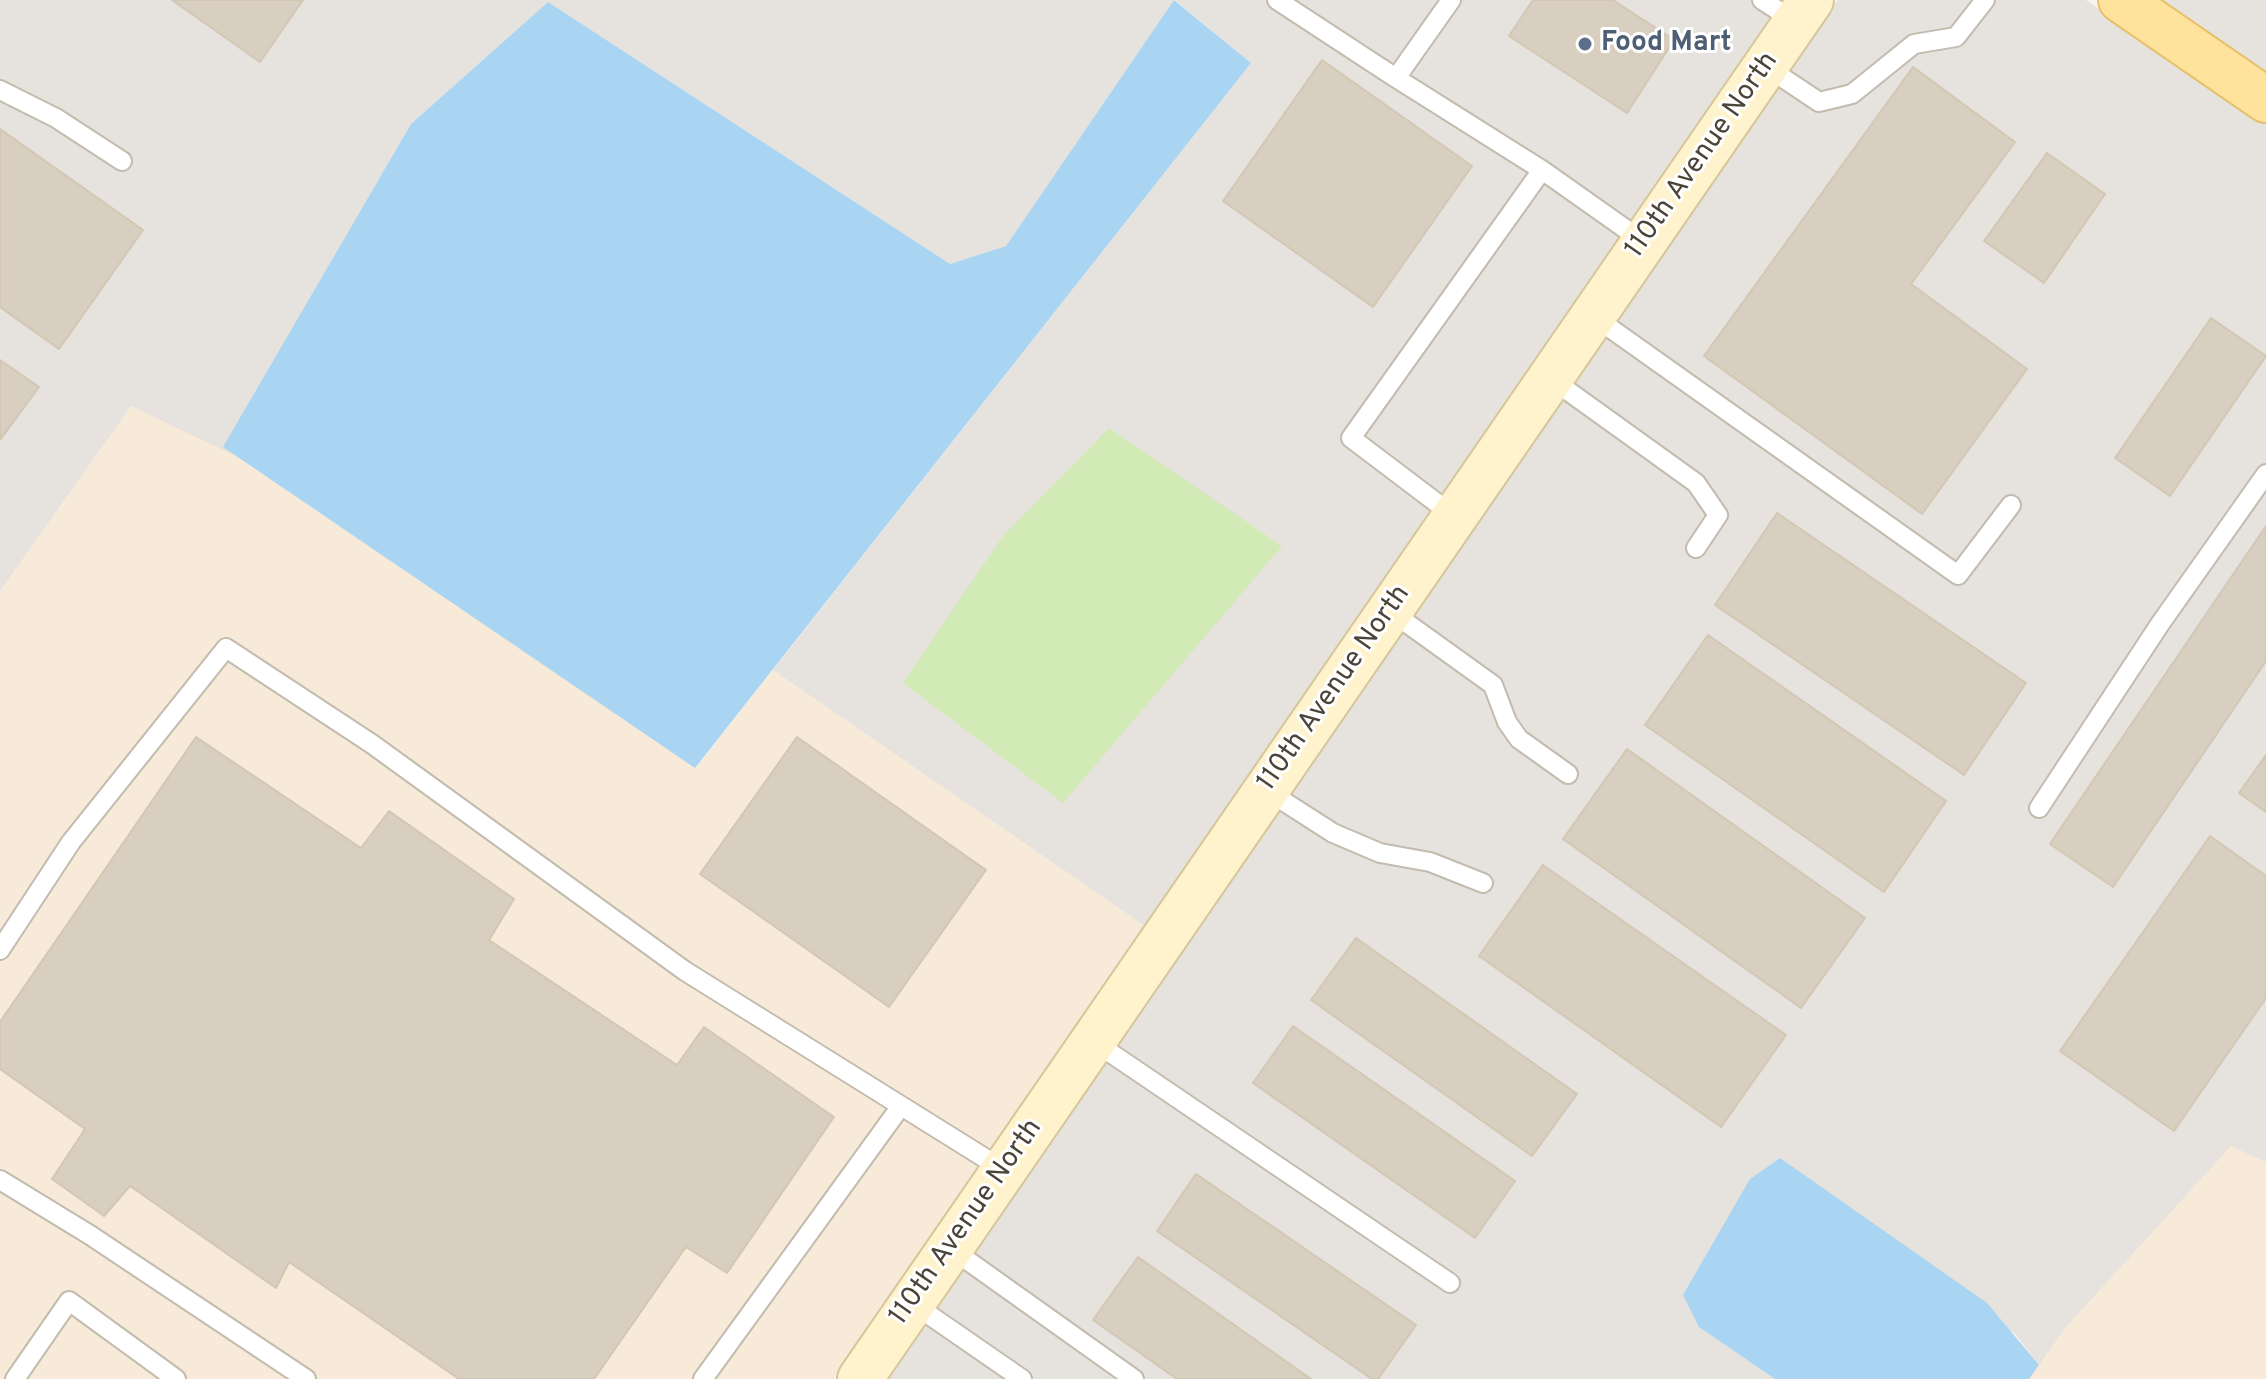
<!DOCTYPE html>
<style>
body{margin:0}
canvas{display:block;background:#f6f3ec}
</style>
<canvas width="2266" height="1379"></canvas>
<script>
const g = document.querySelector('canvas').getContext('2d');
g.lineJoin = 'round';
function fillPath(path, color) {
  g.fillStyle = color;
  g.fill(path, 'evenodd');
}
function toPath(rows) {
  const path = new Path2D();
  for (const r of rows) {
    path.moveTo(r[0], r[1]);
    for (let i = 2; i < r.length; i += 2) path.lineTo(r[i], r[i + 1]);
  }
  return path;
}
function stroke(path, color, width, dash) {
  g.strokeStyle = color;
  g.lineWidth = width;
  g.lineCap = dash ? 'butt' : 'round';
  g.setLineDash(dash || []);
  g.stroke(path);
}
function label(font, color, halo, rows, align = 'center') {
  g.font = font + ' Overpass,sans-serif';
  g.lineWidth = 6;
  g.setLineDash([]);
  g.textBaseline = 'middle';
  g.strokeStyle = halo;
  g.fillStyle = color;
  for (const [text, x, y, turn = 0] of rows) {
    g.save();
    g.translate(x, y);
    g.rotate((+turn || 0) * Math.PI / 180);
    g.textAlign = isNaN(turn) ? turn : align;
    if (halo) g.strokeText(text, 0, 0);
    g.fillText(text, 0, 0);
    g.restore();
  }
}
const commercial = toPath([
 [131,406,239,458,696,768,773,670,1145,926,833,1379,0,1379,0,591],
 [2231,1145,2266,1162,2266,1379,2029,1379,2066,1327]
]);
const industrial = toPath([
 [0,0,1174,0,1006,246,950,264,548,2,411,124,224,447,239,458,131,406,0,591],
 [1175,0,1784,0,1145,926,773,670,1251,63],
 [1838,0,2086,0,2266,124,2266,1162,2231,1146,2066,1327,2039,1365,2016,1335,1780,1158,1750,1179,1699,1327,1775,1379,887,1379],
 [2156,0,2266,0,2266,76]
]);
const green = toPath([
 [1109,428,1282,546,1063,803,903,683,1003,536]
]);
const water = toPath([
 [1174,0,1251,63,695,768,223,447,411,124,548,2,950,264,1006,246],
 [1780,1158,1987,1303,2039,1365,2029,1379,1775,1379,1699,1327,1683,1295,1750,1179]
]);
const building = toPath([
 [172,0,303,0,260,62,172,0],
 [1533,0,1613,0,1674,40,1627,113,1509,36,1533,0],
 [1322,60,1472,166,1373,307,1223,201,1322,60],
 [1913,67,2015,142,1911,284,2027,369,1922,514,1704,356,1913,67],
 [0,129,143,230,59,349,0,307,0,129],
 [2047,153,2105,194,2044,283,1984,241,2047,153],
 [2211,318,2266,356,2170,496,2115,458,2211,318],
 [0,360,39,387,0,440,0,360],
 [1777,513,2026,683,1964,775,1715,605,1777,513],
 [2266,526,2266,661,2113,887,2050,844,2266,526],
 [1708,635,1946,801,1884,892,1645,725,1708,635],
 [196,737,361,848,389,811,514,899,489,940,677,1065,704,1027,834,1117,727,1273,686,1247,594,1379,459,1379,289,1262,276,1288,130,1186,104,1216,52,1179,85,1129,0,1069,0,1022,196,737],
 [797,737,986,870,889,1007,700,874,797,737],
 [1627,749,1865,918,1801,1008,1563,839,1627,749],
 [2266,755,2266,812,2239,793,2266,755],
 [2210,836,2266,876,2266,998,2174,1131,2060,1051,2210,836],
 [1543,865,1786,1035,1721,1127,1479,956,1543,865],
 [1356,938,1577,1094,1532,1156,1311,1000,1356,938],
 [1293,1026,1515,1181,1475,1238,1253,1083,1293,1026],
 [1196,1174,1416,1325,1378,1379,1372,1379,1157,1231,1196,1174],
 [1138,1257,1311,1379,1177,1379,1093,1320,1138,1257]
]);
const lane = toPath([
 [1277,0,1396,78],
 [1451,0,1396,78,1542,170,1644,242],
 [1762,0,1796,22],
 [1765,66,1819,102,1852,94,1914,44,1956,37,1985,0],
 [0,90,56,118,122,161],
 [1593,316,1958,575,2011,505],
 [1550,378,1696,483,1718,515,1696,548],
 [1454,516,1351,438,1542,170],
 [1390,611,1493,685,1507,722,1519,739,1568,774],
 [1266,790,1333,833,1380,853,1430,862,1483,883],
 [2039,808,2160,624,2266,474],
 [0,950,71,842,226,648,372,744,685,971,1004,1170],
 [1093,1041,1450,1283],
 [0,1180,90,1235,306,1379],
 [950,1248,1134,1379],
 [912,1303,1022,1379],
 [15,1379,69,1301,176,1379],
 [703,1379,901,1106]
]);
const secondary = toPath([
 [860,1379,1811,0]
]);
const primary = toPath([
 [2121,0,2266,100]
]);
const markers = [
 [1585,44,8,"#5c6f8a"]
];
const serviceNames = [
 ["Food Mart",1601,44]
];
const streetNames = [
 ["110th Avenue North",1703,156,-55],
 ["110th Avenue North",1335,689,-55],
 ["110th Avenue North",967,1223,-55]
];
fillPath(commercial, '#f7ead8');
fillPath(industrial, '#e6e2dd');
fillPath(green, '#d2eab5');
fillPath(water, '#a9d4f2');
fillPath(building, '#d8cfc1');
stroke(building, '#d3c7b4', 2);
stroke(lane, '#c2bbae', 22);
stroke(secondary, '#d6c79b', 48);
stroke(primary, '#e6c16a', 48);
stroke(lane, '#fff', 18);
stroke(secondary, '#fff3cd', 44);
stroke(primary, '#ffe39c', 44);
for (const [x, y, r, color] of markers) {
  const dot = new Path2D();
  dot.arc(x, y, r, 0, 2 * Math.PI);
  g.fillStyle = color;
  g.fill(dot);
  stroke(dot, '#fff', 3);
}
label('bold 28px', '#4e5e75', '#fff', serviceNames, 'left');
label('28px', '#4b4439', '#fff', streetNames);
</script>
